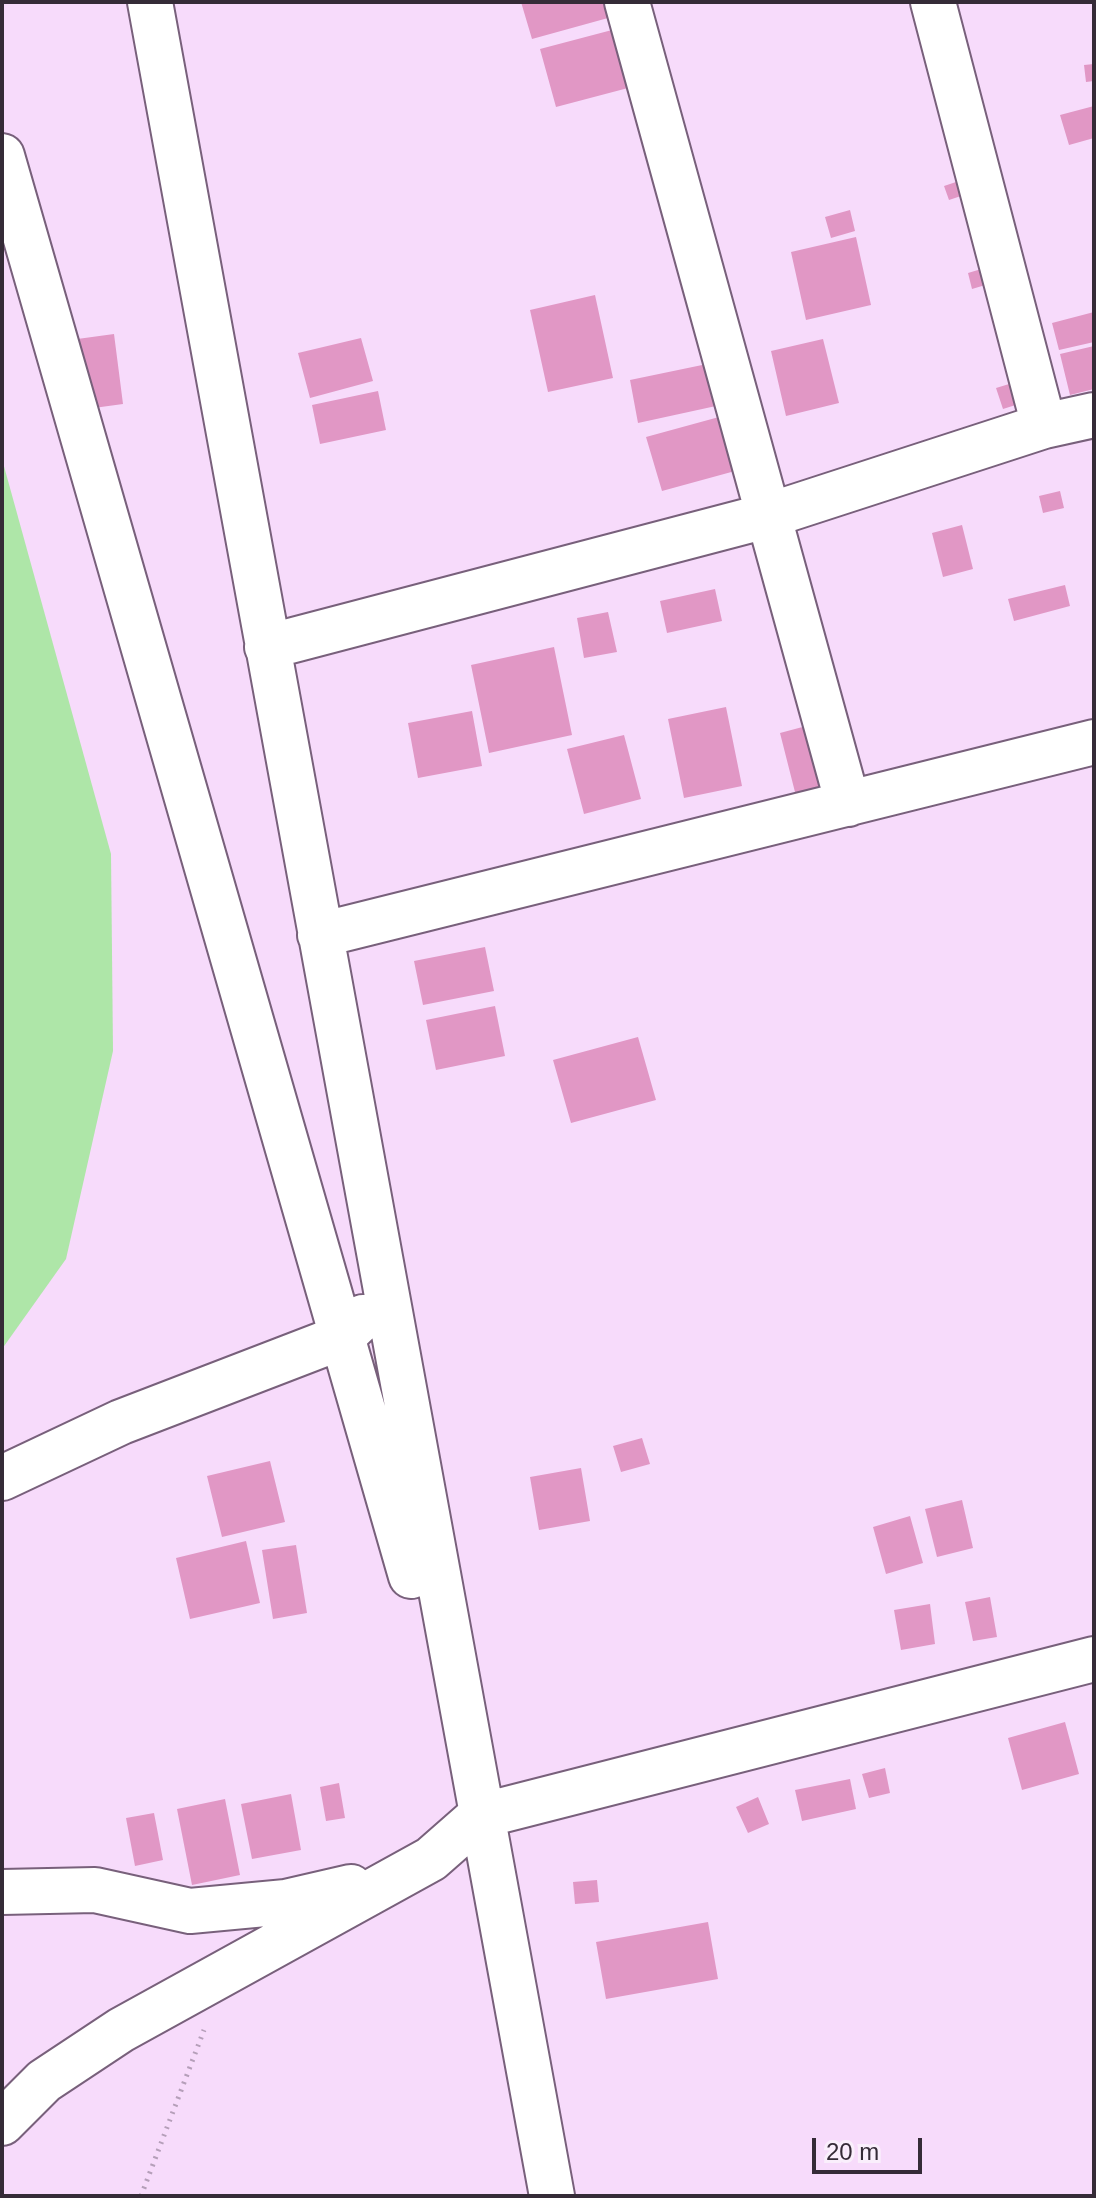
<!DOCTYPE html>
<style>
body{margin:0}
#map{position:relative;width:1096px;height:2198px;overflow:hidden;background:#f7dbfb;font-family:Helvetica,sans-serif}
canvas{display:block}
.frame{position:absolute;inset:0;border:4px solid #352b37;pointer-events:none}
.scale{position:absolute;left:812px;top:2138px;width:110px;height:36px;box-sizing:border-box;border:4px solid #352b37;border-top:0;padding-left:10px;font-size:24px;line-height:28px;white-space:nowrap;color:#352b37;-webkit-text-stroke:6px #faeffc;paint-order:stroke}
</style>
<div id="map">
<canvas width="1096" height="2198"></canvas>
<div class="frame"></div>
<div class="scale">20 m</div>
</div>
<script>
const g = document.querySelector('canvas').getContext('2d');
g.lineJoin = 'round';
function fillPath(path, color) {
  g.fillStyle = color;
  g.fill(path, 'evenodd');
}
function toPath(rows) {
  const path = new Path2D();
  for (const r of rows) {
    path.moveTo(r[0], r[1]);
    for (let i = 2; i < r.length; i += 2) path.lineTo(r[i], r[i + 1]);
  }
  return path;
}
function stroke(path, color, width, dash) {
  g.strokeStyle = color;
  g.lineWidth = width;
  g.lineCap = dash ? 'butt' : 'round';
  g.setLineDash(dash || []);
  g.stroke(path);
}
const green = toPath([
 [2,459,111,854,113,1051,66,1259,2,1349]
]);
const building = toPath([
 [521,2,604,2,608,18,532,39],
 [612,30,628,88,556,107,540,49],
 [1094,64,1094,81,1086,82,1084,65],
 [1094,106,1094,138,1069,145,1060,115],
 [959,181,964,195,949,200,944,186],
 [850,210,855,231,831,238,825,217],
 [856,237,871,305,806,320,791,252],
 [988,267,992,283,972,289,968,273],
 [595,295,613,378,548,392,530,310],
 [1094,312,1094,342,1059,350,1052,323],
 [114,334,123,404,79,410,70,340],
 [361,338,373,381,310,398,298,353],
 [823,339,839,403,786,416,771,351],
 [1094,346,1094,389,1070,395,1060,354],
 [707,364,716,406,638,423,630,380],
 [1019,381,1025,402,1003,409,996,388],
 [378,391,386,430,320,444,312,405],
 [719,417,735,471,662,491,646,437],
 [1060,491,1064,508,1043,513,1039,496],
 [962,525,973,569,943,577,932,533],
 [1065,585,1070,606,1014,621,1008,599],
 [715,589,722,621,667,633,660,601],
 [608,612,617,652,584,658,577,618],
 [554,647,572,735,489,753,471,665],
 [726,707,742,786,684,798,668,719],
 [472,711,482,766,418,778,408,723],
 [810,725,826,788,796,796,780,733],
 [624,735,641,799,584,814,567,749],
 [485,947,494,991,423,1005,414,961],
 [495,1006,505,1056,436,1070,426,1020],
 [638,1037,656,1100,571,1123,553,1060],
 [642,1438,650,1464,621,1472,613,1446],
 [270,1461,285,1522,222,1537,207,1476],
 [581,1468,590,1521,539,1530,530,1477],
 [962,1500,973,1548,937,1557,925,1509],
 [910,1516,923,1563,886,1574,873,1527],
 [246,1541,260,1603,190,1619,176,1558],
 [296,1545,307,1613,273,1619,262,1550],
 [990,1597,997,1637,973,1641,965,1602],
 [930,1604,935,1644,901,1650,894,1610],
 [1065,1722,1079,1774,1022,1790,1008,1738],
 [885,1768,890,1793,869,1798,862,1774],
 [850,1779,856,1809,802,1821,795,1790],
 [339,1783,345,1818,326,1821,320,1787],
 [291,1794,301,1850,252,1859,241,1804],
 [758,1797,769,1824,748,1833,736,1807],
 [225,1799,240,1875,192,1885,177,1809],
 [154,1813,163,1860,135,1866,126,1818],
 [597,1880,599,1902,575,1904,573,1882],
 [708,1922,718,1979,606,1999,596,1942]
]);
const path = toPath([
 [141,2196,204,2030]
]);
const minor = toPath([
 [150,2,552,2196],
 [627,2,848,804],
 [933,2,1044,426],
 [2,156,411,1576],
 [267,647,770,515,1044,426,1094,415],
 [320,935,1094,742],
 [2,1478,121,1422,342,1337,363,1317],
 [2,1892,95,1890,190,1911,286,1902,351,1887],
 [2,2123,44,2081,121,2030,431,1859,480,1816,1094,1659]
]);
fillPath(green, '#aee6a8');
fillPath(building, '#e197c5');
stroke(minor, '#78607b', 48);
stroke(path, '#b59fb9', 5, [2, 6]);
stroke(minor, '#fff', 44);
</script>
